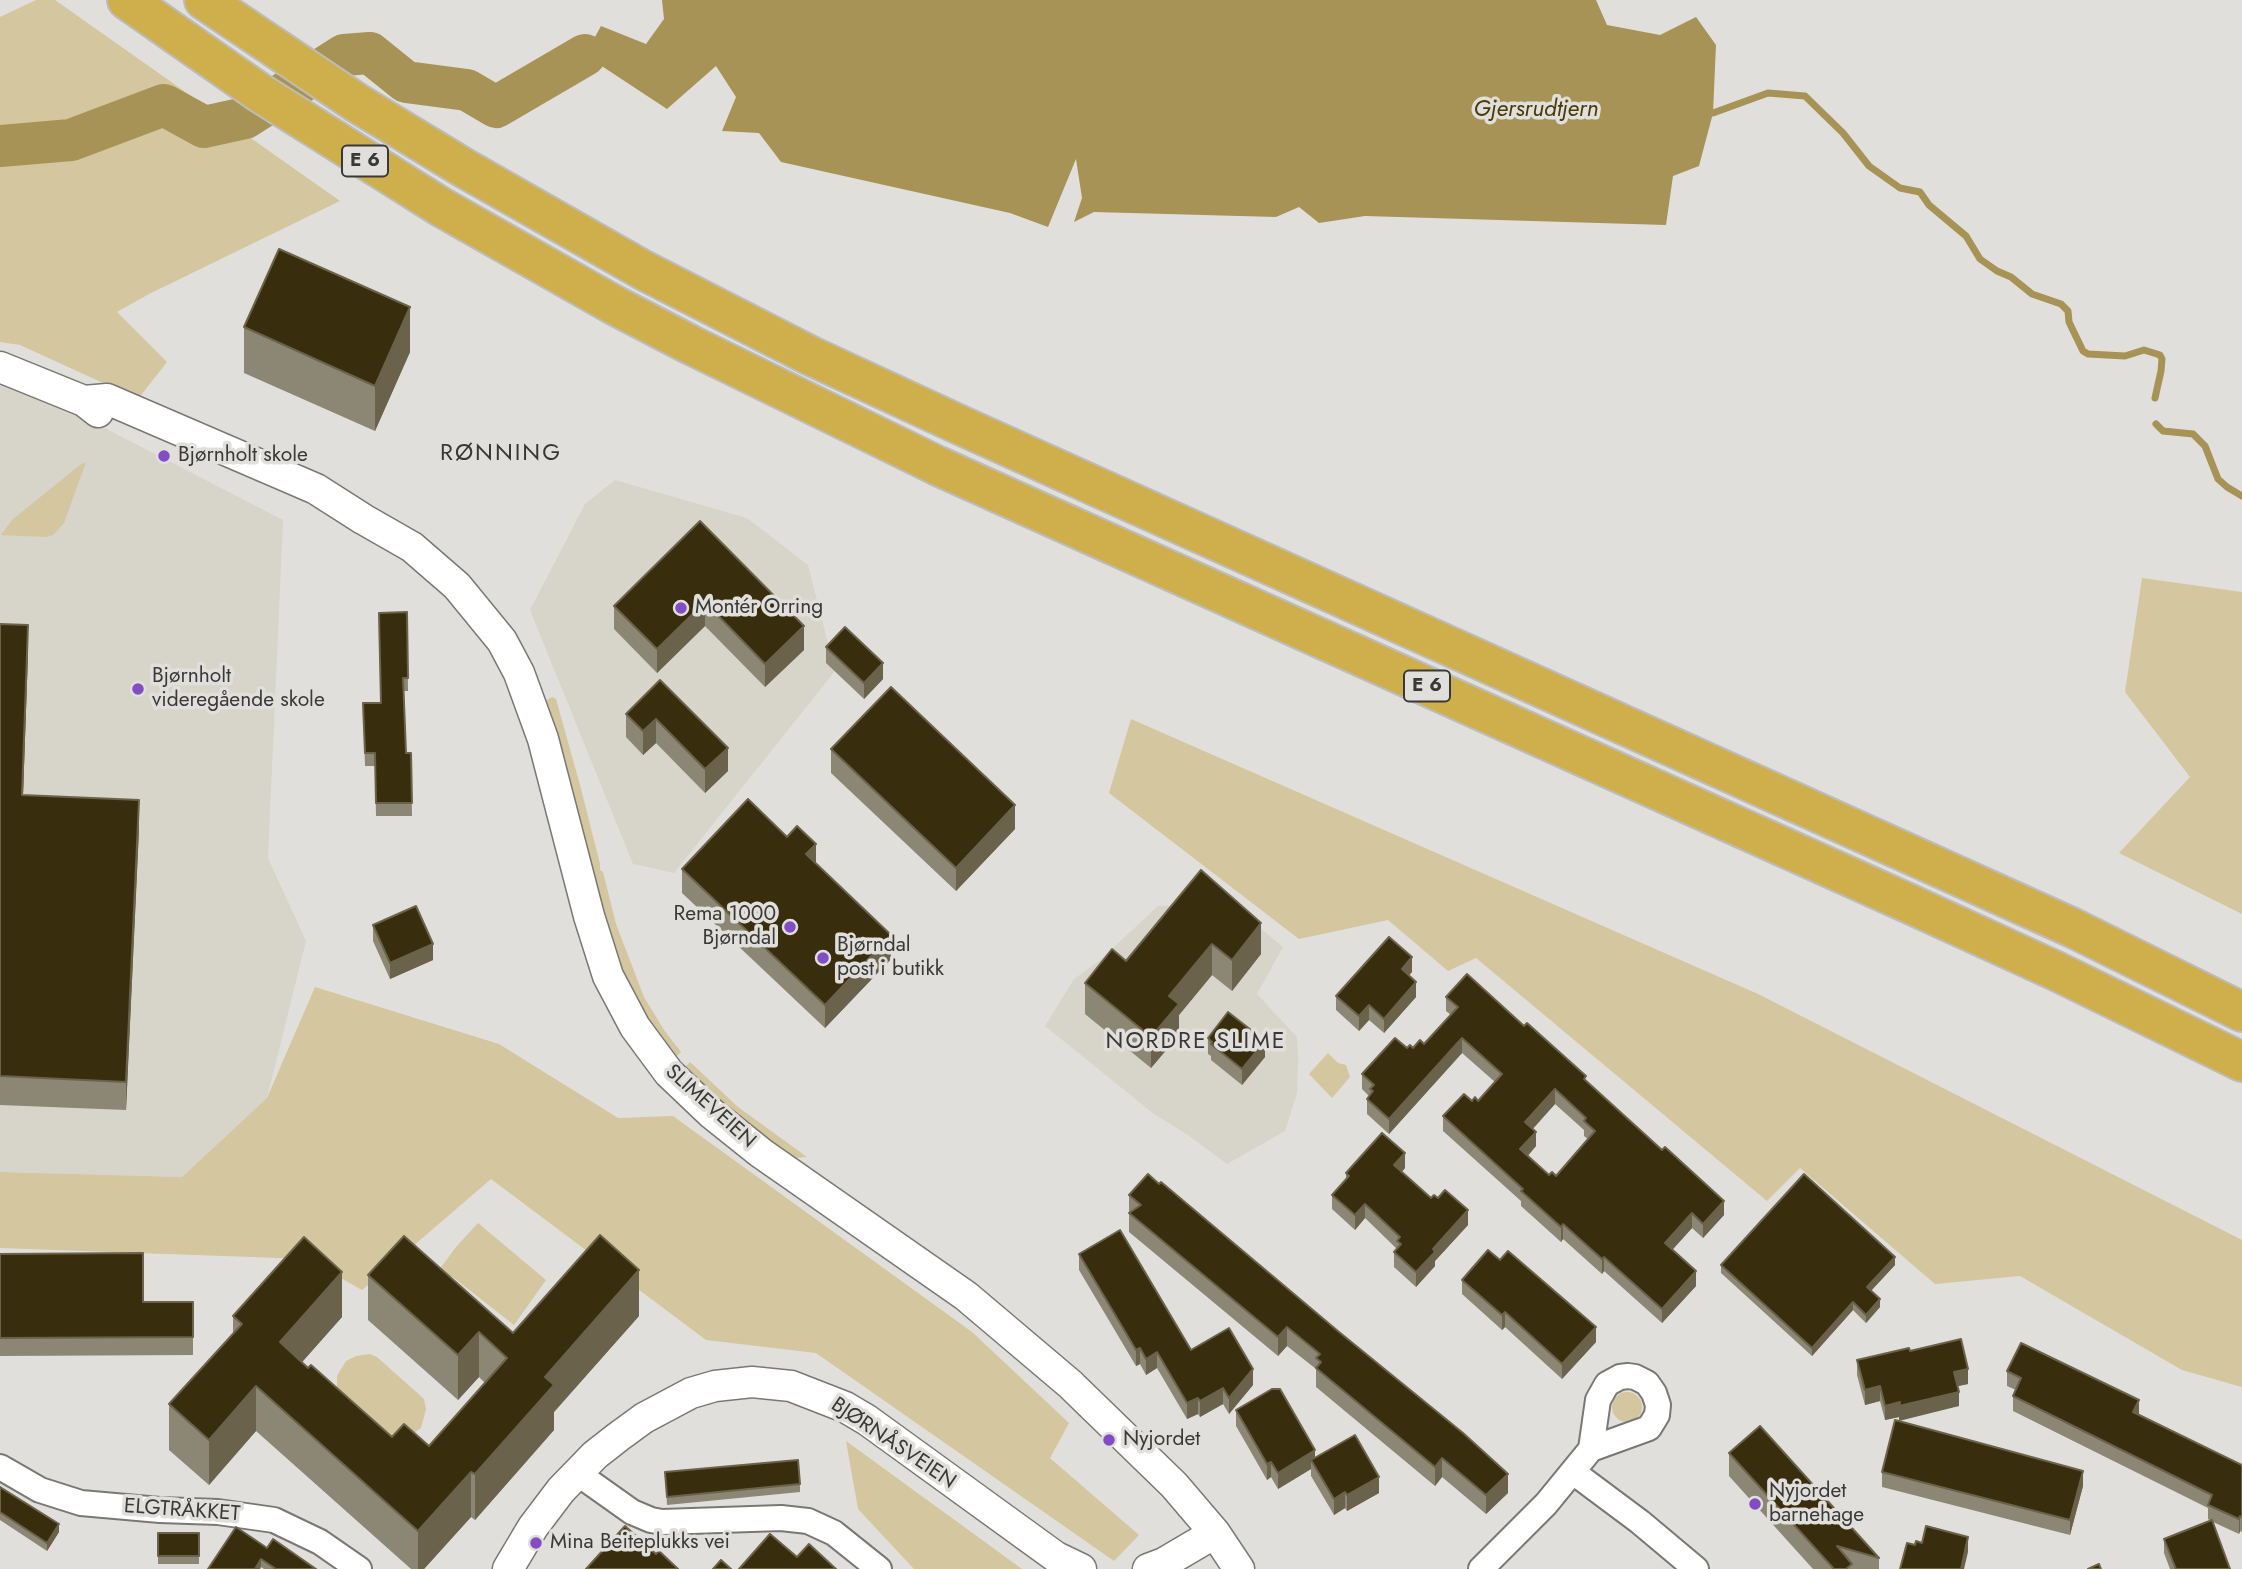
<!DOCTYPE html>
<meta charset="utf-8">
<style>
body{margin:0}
canvas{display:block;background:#e0dfdb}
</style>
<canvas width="2242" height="1569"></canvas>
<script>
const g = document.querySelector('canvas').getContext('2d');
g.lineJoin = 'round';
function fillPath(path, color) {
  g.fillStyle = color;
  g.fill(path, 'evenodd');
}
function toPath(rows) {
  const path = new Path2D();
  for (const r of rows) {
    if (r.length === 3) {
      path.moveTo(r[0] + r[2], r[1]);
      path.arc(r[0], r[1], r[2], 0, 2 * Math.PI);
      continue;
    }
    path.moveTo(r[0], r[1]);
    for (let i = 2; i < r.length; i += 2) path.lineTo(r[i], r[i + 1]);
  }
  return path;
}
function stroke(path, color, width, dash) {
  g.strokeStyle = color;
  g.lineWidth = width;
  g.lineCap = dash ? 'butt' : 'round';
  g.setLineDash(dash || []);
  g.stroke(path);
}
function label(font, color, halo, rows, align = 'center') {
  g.font = font + ' Jost,sans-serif';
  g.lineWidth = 7;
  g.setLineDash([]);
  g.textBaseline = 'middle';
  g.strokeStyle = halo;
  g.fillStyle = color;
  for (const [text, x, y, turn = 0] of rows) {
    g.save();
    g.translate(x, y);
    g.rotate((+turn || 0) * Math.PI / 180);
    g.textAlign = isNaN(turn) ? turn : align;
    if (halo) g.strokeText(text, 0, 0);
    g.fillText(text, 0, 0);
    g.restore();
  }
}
const built = toPath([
 [0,374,283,520,268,858,306,941,267,1098,182,1177,0,1172],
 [615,480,747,518,808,565,835,671,674,873,633,864,530,610,585,504],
 [1212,888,1283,947,1257,994,1297,1037,1298,1059,1297,1093,1285,1131,1227,1164,1188,1135,1154,1114,1045,1026,1074,979,1099,961,1158,906,1191,905]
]);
const green = toPath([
 [36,0,55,0,340,201,149,294,117,312,167,362,138,399,20,345,0,342,0,17],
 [86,462,64,523,53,535,46,537,1,535,12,520,80,465],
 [2142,578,2242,592,2242,914,2119,853,2190,777,2125,692],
 [552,697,556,699,580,785,600,864,600,870,603,872,616,924,644,997,664,1030,681,1052,674,1059,654,1032,624,977,608,934,545,701],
 [1131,719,1758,994,2242,1240,2242,1387,2182,1370,2020,1276,1935,1284,1800,1168,1767,1201,1476,958,1448,971,1388,920,1299,939,1109,793],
 [315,987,499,1044,618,1118,673,1116,972,1332,1069,1423,1050,1458,1139,1535,1114,1561,816,1353,706,1340,491,1179,362,1290,307,1259,0,1248,0,1172,182,1177,267,1098],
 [1328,1053,1338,1063,1346,1065,1350,1077,1332,1098,1309,1074],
 [690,1062,738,1107,807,1157,794,1158,737,1118,683,1069],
 [478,1223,546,1280,514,1325,454,1278,439,1270,456,1247],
 [370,1354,377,1357,424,1399,426,1409,421,1428,408,1437,386,1439,337,1390,337,1376,346,1361,356,1356],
 [1627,1407,15],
 [846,1441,1022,1569,914,1569,858,1509]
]);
const water = toPath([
 [662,0,1596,0,1607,25,1660,35,1696,17,1716,45,1713,113,1699,166,1673,176,1666,225,1365,216,1319,223,1299,207,1276,217,1094,212,1074,222,1082,198,1076,159,1048,227,1010,213,781,162,759,133,722,131,736,97,716,66,667,109,585,55,601,26,646,44,664,19]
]);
const stream = toPath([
 [1713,113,1768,93,1805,96,1843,133,1869,166,1900,188,1920,192,1929,205,1966,236,1980,259,1997,271,2011,277,2032,294,2061,304,2068,311,2069,322,2083,351,2088,354,2125,356,2144,350,2160,355,2162,359,2161,371,2155,398],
 [2156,424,2163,431,2193,434,2205,446,2218,479,2227,487,2242,496]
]);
const river = toPath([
 [0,146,71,140,164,105,204,127,245,118,344,55,370,53,406,82,467,90,496,107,585,55]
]);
const minor = toPath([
 [0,1467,40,1490,81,1503,160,1510,218,1512,274,1520,320,1542,359,1569],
 [1573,1472,1640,1522,1696,1569],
 [577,1473,632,1512,651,1520,662,1522,781,1518,808,1521,834,1533,879,1569],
 [1481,1569,1546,1504,1591,1449,1598,1400,1607,1384,1620,1377,1628,1376,1635,1377,1647,1383,1654,1393,1658,1405,1657,1415,1649,1428,1591,1449]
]);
const tertiary = toPath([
 [0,367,84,401,98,412],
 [84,401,107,399,316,489,363,519,412,547,457,586,502,641,519,673,543,739,589,916,608,976,635,1027,669,1073,711,1113,761,1153,966,1296,1070,1384,1174,1485,1215,1533,1239,1569],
 [508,1569,533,1527,561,1490,595,1455,618,1437,644,1418,691,1393,715,1386,752,1382,791,1386,845,1407,867,1420,1056,1557,1081,1569],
 [1148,1569,1164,1563,1215,1533]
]);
const motorway = toPath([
 [127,0,260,93,441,207,614,305,691,345,938,466,1910,904,2056,971,2242,1062],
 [204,0,357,103,464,168,643,270,811,356,960,425,2073,928,2242,1012]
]);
const wall = toPath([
 [244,327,410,352,375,431,244,373],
 [700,521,804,650,765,687,705,626,657,673,614,629,614,606],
 [407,612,408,691,404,691,406,753,411,753,412,816,376,816,375,766,365,766,363,703,380,703],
 [0,624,28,653,23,795,139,829,126,1110,0,1105],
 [826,647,883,679,864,699,826,663],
 [660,680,728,771,705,793,656,743,643,755,626,737,626,714],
 [831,749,1015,829,956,891,831,773],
 [816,864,891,959,825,1028,682,893,682,869],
 [1201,870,1261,954,1232,991,1212,975,1179,1015,1179,1035,1151,1068,1085,1014,1085,983,1126,961],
 [373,925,433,960,390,979,373,941],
 [1412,972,1409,975,1416,997,1384,1033,1369,1020,1359,1031,1336,1010,1336,996],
 [1446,997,1586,1081,1724,1215,1703,1238,1692,1228,1672,1250,1696,1286,1662,1323,1604,1271,1602,1274,1563,1239,1561,1242,1521,1206,1521,1201,1443,1131,1443,1116,1472,1101,1478,1101,1495,1082,1462,1053,1389,1134,1367,1114,1367,1099,1369,1096,1362,1089,1362,1074,1407,1048,1413,1048,1424,1044,1451,1015,1446,1011],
 [1555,1104,1584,1130,1584,1136,1588,1139,1556,1176,1549,1175,1528,1156,1536,1146,1533,1129],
 [1208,1038,1265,1057,1242,1085,1211,1060,1211,1056,1208,1054],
 [1405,1168,1402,1172,1431,1198,1468,1225,1435,1261,1435,1266,1416,1287,1394,1267,1394,1252,1397,1249,1365,1218,1355,1230,1332,1209,1332,1195,1346,1179,1346,1173],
 [1129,1195,1508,1493,1486,1514,1442,1477,1435,1486,1316,1387,1316,1369,1287,1346,1278,1356,1129,1232],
 [0,1254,143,1302,193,1302,193,1355,0,1356],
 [1079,1254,1191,1350,1253,1385,1229,1414,1223,1404,1200,1417,1198,1414,1187,1419,1157,1368,1146,1375,1140,1364,1136,1366,1079,1270],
 [1500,1260,1596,1342,1562,1379,1505,1327,1502,1330,1462,1294,1462,1280],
 [1721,1265,1895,1265,1871,1291,1880,1307,1866,1323,1853,1310,1812,1356,1721,1273],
 [368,1275,513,1333,639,1316,554,1412,554,1430,475,1520,471,1517,424,1569,411,1569,256,1431,209,1485,169,1450,169,1404,233,1334,233,1316,342,1317,302,1362,392,1437,429,1446,485,1383,479,1377,458,1400,368,1320],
 [1910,1351,1968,1384,1957,1386,1959,1406,1899,1417,1885,1420,1880,1401,1865,1405,1857,1375,1857,1360],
 [2007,1371,2139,1415,2242,1465,2242,1532,2240,1531,2239,1534,2213,1522,2230,1569,2170,1569,2164,1553,2164,1539,2211,1521,2208,1519,2208,1508,2013,1411,2013,1396,2016,1390,2007,1386],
 [1236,1410,1315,1458,1379,1493,1347,1511,1345,1508,1334,1515,1311,1476,1311,1469,1278,1489,1271,1477,1267,1480,1236,1426],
 [1729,1453,1879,1558,1879,1569,1813,1569,1729,1476],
 [665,1472,800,1484,800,1492,667,1505],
 [1882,1472,2083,1486,2070,1535,1882,1487],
 [0,1487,59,1532,47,1551,0,1520],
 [158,1533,199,1533,199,1564,158,1564],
 [267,1548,316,1569,264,1569,261,1567,208,1569]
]);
const shadedWall = toPath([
 [410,307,410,352,375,431,375,386],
 [705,602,705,626,657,673,657,649],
 [28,625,28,653,22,823,22,795],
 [804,626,804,650,765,687,765,664],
 [883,663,883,679,864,699,864,683],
 [656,719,656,743,643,755,643,731],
 [728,748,728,771,705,793,705,769],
 [139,800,139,829,126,1110,126,1082],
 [1015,805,1015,829,956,891,956,868],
 [816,844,816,867,806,854],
 [1261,923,1261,954,1232,991,1232,960],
 [891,935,891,959,825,1028,825,1005],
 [433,944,433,960,390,979,390,963],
 [1212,944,1212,975,1179,1015,1179,1035,1151,1068,1151,1037,1169,996],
 [1412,957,1412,972,1402,983,1402,969],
 [1416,982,1416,997,1384,1033,1384,1019],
 [1369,1005,1369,1020,1359,1031,1359,1016],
 [1462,1038,1462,1053,1389,1134,1389,1119],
 [1265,1041,1265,1057,1242,1085,1242,1069],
 [1555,1089,1555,1104,1525,1137,1525,1122],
 [1536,1132,1536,1146,1520,1164,1520,1149],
 [1405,1153,1405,1168,1394,1180,1394,1165],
 [1724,1201,1724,1215,1703,1238,1703,1224],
 [1365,1204,1365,1218,1355,1230,1355,1215],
 [1468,1210,1468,1225,1435,1261,1435,1266,1416,1287,1416,1272,1433,1249],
 [1692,1213,1692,1228,1665,1258,1665,1243],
 [1563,1224,1563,1239,1561,1242,1561,1227],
 [1604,1257,1604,1271,1602,1274,1602,1259],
 [1895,1257,1895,1265,1867,1295,1867,1287],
 [639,1270,639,1316,554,1412,554,1430,475,1520,475,1474,545,1377],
 [1696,1271,1696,1286,1662,1323,1662,1309],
 [342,1272,342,1317,280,1387,280,1342],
 [1880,1299,1880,1307,1866,1323,1866,1315],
 [1853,1302,1853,1310,1812,1356,1812,1348],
 [1505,1312,1505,1327,1502,1330,1502,1315],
 [1287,1327,1287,1346,1278,1356,1278,1337],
 [1596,1327,1596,1342,1562,1379,1562,1364],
 [479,1332,479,1377,458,1400,458,1355],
 [1140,1348,1140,1364,1136,1366,1136,1350],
 [1157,1352,1157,1368,1146,1375,1146,1359],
 [1253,1369,1253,1385,1229,1414,1229,1398],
 [1968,1369,1968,1384,1954,1387,1954,1372],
 [256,1386,256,1431,209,1485,209,1440],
 [1880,1386,1880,1401,1865,1405,1865,1390],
 [1223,1388,1223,1404,1200,1417,1200,1401],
 [1959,1392,1959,1406,1899,1421,1899,1417,1885,1420,1885,1406,1900,1402],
 [1198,1398,1198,1414,1187,1419,1187,1403],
 [2139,1400,2139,1415,2133,1412],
 [1315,1450,1315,1466,1311,1460,1311,1469,1278,1489,1278,1473],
 [1442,1458,1442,1477,1435,1486,1435,1467],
 [1271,1462,1271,1477,1267,1480,1267,1464],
 [2083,1471,2083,1486,2070,1535,2070,1520],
 [471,1472,471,1517,424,1569,418,1569,418,1531],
 [1508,1474,1508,1493,1486,1514,1486,1495],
 [1379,1477,1379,1493,1347,1511,1347,1495],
 [1345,1492,1345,1508,1334,1515,1334,1499],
 [2240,1516,2240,1531,2239,1534,2239,1519],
 [59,1524,59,1532,47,1551,47,1543],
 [1968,1537,1968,1552,1964,1569,1961,1569],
 [261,1559,261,1567,260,1569,255,1569]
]);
const building = toPath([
 [279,249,410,307,375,386,244,327,279,249],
 [700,521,804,626,765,664,705,602,657,649,614,606,700,521],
 [407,612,408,678,403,678,406,753,411,753,412,803,376,803,375,753,365,753,363,703,381,703,379,613,407,612],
 [0,624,28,625,22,795,139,800,126,1082,0,1076,0,624],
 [845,627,883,663,864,683,826,647,845,627],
 [660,680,728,748,705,769,656,719,643,731,626,714,660,680],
 [891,687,1015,805,956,868,831,749,891,687],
 [748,799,787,837,797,826,816,844,806,854,891,935,825,1005,682,869,748,799],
 [1201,870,1261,923,1232,960,1212,944,1169,996,1179,1004,1151,1037,1085,983,1112,949,1126,961,1201,870],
 [416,906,433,944,390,963,373,925,416,906],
 [1389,937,1412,957,1402,969,1416,982,1384,1019,1369,1005,1359,1016,1336,996,1389,937],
 [1467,974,1524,1026,1527,1023,1586,1076,1584,1079,1662,1150,1665,1147,1724,1201,1703,1224,1692,1213,1665,1243,1696,1271,1662,1309,1604,1257,1602,1259,1563,1224,1561,1227,1521,1191,1523,1189,1443,1116,1464,1094,1472,1101,1475,1097,1478,1101,1502,1074,1462,1038,1389,1119,1367,1099,1373,1091,1370,1089,1374,1085,1362,1074,1395,1038,1407,1048,1410,1045,1413,1048,1420,1040,1424,1044,1458,1007,1446,997,1467,974],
 [1555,1089,1586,1118,1584,1121,1595,1131,1556,1176,1552,1172,1549,1175,1520,1149,1536,1132,1525,1122,1555,1089],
 [1228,1012,1265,1041,1242,1069,1211,1044,1212,1042,1208,1038,1228,1012],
 [1382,1133,1405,1153,1394,1165,1431,1198,1434,1195,1438,1198,1445,1190,1468,1210,1433,1249,1435,1252,1416,1272,1394,1252,1401,1244,1397,1241,1400,1237,1365,1204,1355,1215,1332,1195,1349,1176,1346,1173,1382,1133],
 [1148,1174,1159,1184,1161,1182,1339,1332,1463,1433,1508,1474,1486,1495,1442,1458,1435,1467,1316,1368,1321,1362,1316,1358,1320,1354,1287,1327,1278,1337,1129,1213,1141,1205,1129,1195,1148,1174],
 [1804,1174,1895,1257,1867,1287,1880,1299,1866,1315,1853,1302,1812,1348,1721,1265,1804,1174],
 [1120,1230,1191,1350,1229,1328,1253,1369,1229,1398,1223,1388,1200,1401,1198,1398,1187,1403,1157,1352,1146,1359,1140,1348,1136,1350,1079,1254,1120,1230],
 [600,1235,639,1270,545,1377,554,1385,475,1474,471,1472,418,1531,256,1386,209,1440,169,1404,242,1324,233,1316,304,1237,342,1272,280,1342,308,1368,311,1365,392,1437,404,1424,429,1446,507,1358,479,1332,458,1355,368,1275,404,1236,513,1333,600,1235],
 [1488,1250,1500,1260,1508,1251,1596,1327,1562,1364,1505,1312,1502,1315,1462,1280,1488,1250],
 [143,1253,143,1302,193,1302,193,1337,0,1338,0,1254,143,1253],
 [1961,1339,1968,1369,1954,1372,1959,1392,1899,1406,1900,1402,1885,1406,1880,1386,1865,1390,1857,1360,1909,1348,1910,1351,1961,1339],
 [2021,1343,2139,1400,2133,1412,2242,1465,2242,1517,2240,1516,2239,1519,2208,1505,2212,1495,2013,1396,2021,1378,2007,1371,2021,1343],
 [1272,1389,1280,1389,1315,1450,1278,1473,1271,1462,1267,1464,1236,1410,1272,1389],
 [1895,1420,2083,1471,2070,1520,1882,1472,1895,1420],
 [1760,1426,1879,1558,1837,1546,1852,1564,1846,1569,1834,1569,1729,1453,1760,1426],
 [1355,1435,1379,1477,1347,1495,1345,1492,1334,1499,1311,1460,1355,1435],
 [798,1460,800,1484,667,1497,665,1472,798,1460],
 [0,1487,59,1524,47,1543,0,1512,0,1487],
 [2212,1520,2230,1569,2176,1569,2164,1539,2212,1520],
 [625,1526,656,1554,659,1551,678,1569,586,1569,625,1526],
 [1926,1526,1968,1537,1961,1569,1900,1569,1907,1543,1915,1545,1916,1541,1922,1543,1926,1526],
 [236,1527,267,1548,273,1539,316,1569,276,1569,261,1559,255,1569,208,1569,236,1527],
 [158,1533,199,1533,199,1556,158,1556,158,1533],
 [770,1534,797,1557,809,1544,836,1569,739,1569,770,1534],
 [721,1560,731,1569,713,1569,721,1560],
 [2099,1564,2101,1569,2088,1569,2099,1564]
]);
const markers = [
 [164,456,7,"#824dc4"],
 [681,608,7,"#824dc4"],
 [138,689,7,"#824dc4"],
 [790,927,7,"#824dc4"],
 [823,958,7,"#824dc4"],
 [1109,1440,7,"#824dc4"],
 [1755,1504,7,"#824dc4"],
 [536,1543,7,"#824dc4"]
];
const shields = [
 [365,161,46],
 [1427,686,46]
];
const shieldNames = [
 ["E 6",365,161],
 ["E 6",1427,686]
];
const poiNames = [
 ["Bjørnholt skole",178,456],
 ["Montér Orring",695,608],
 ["Bjørnholt",152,677],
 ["videregående skole",152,701],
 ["Rema 1000",776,915,"right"],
 ["Bjørndal",776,939,"right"],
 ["Bjørndal",837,946],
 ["post i butikk",837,970],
 ["Nyjordet",1123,1440],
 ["Nyjordet",1769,1492],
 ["barnehage",1769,1516],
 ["Mina Beiteplukks vei",550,1543]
];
const streetNames = [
 ["SLIMEVEIEN",710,1107,42],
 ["BJØRNÅSVEIEN",893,1444,34],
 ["ELGTRÅKKET",182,1511,4]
];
const waterNames = [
 ["Gjersrudtjern",1536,110]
];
const neighbourhoodNames = [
 ["RØNNING",501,454],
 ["NORDRE SLIME",1196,1042]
];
fillPath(built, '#d7d4c9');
fillPath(green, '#d4c69e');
fillPath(water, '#a79355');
stroke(stream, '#a79355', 7);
stroke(river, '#a79355', 42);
stroke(minor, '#797875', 28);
stroke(tertiary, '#797875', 33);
stroke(motorway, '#bcbcbb', 42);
stroke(minor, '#fff', 24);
stroke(tertiary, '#fff', 30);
stroke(motorway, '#cfaf4b', 38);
fillPath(wall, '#8c8674');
fillPath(shadedWall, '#6a624a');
fillPath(building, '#382d0c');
stroke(building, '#6a624a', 2);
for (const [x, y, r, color] of markers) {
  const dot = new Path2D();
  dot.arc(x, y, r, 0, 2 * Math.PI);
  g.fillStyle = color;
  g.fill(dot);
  stroke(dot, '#e0dfdb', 2.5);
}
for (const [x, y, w] of shields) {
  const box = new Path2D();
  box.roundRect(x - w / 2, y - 15.5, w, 31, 5);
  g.fillStyle = '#e0dfdb';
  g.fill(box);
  stroke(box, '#393937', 2);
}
label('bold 19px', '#393937', null, shieldNames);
label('21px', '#393937', '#e0dfdb', poiNames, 'left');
label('21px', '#393937', '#e0dfdb', streetNames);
label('italic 23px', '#493a06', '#e0dfdb', waterNames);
g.letterSpacing = '2px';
label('23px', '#393836', '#e0dfdb', neighbourhoodNames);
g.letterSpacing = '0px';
</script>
